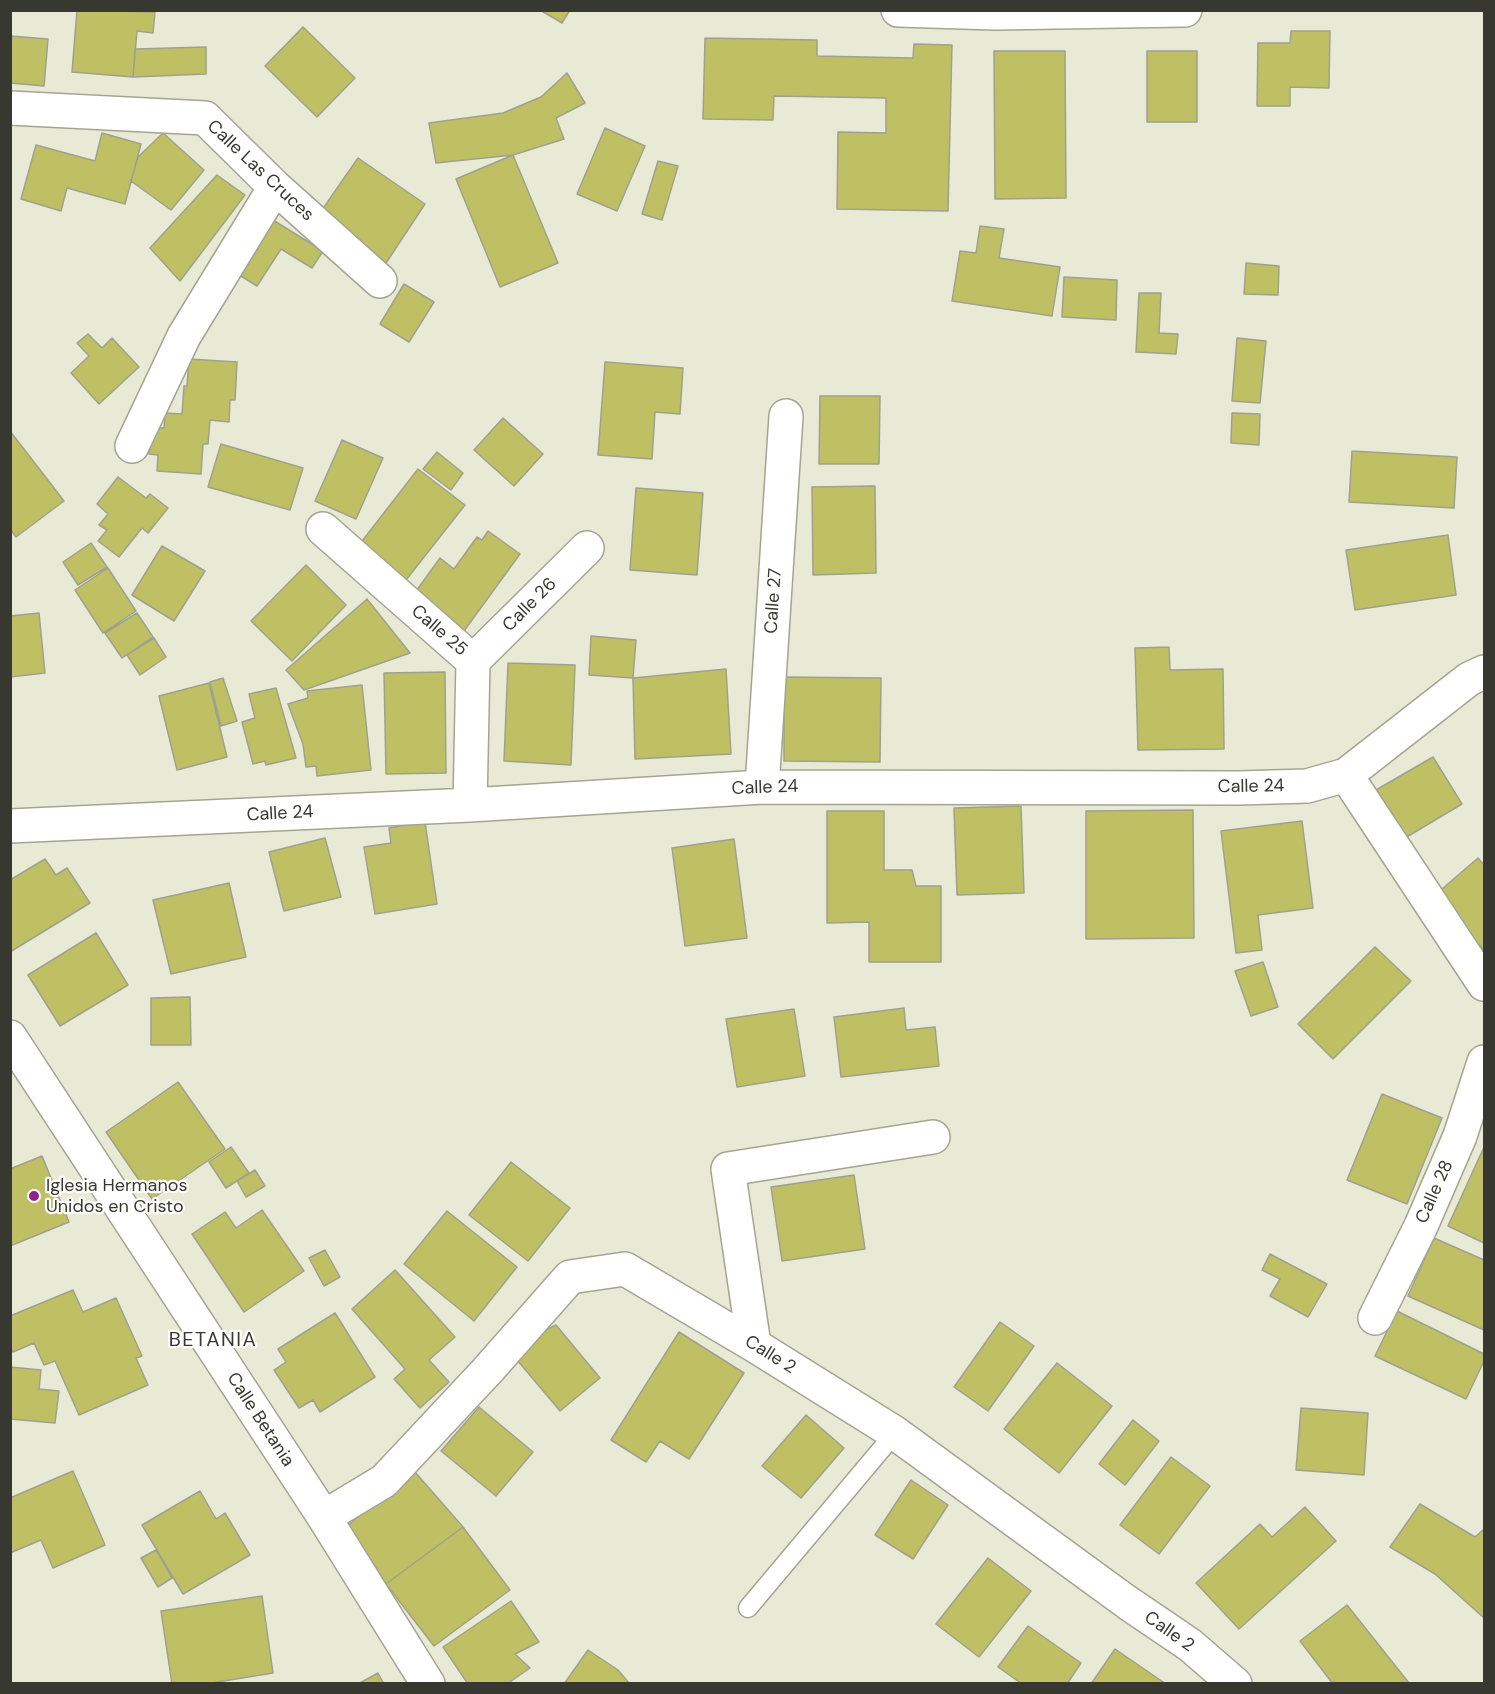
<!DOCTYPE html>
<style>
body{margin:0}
#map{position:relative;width:1495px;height:1694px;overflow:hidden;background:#e9ead5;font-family:"DM Sans",sans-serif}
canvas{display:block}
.frame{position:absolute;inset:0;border:12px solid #37382f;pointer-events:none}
</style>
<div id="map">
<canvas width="1495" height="1694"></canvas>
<div class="frame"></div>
</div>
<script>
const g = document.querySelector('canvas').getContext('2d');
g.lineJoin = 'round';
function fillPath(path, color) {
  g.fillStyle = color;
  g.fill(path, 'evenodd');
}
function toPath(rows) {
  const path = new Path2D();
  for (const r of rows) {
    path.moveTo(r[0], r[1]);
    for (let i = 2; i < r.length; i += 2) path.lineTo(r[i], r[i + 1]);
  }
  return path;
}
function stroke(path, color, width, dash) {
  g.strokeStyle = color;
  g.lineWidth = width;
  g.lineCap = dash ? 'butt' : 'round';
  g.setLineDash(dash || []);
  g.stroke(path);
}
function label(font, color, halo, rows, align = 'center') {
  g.font = font + ' "DM Sans",sans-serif';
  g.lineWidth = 4.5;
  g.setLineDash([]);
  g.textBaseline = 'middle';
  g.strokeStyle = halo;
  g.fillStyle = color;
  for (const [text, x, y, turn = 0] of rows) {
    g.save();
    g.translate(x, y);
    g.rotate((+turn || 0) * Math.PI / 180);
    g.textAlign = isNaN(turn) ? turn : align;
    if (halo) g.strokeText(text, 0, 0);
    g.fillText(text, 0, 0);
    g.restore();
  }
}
const building = toPath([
 [77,10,155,12,153,33,137,31,133,77,72,72,77,10],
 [540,10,570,10,562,23,540,10],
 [303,27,355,78,317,117,265,66,303,27],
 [1291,31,1330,31,1329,88,1290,87,1290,106,1257,106,1258,43,1290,43,1291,31],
 [10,36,48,39,44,86,10,83,10,36],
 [705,38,817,40,817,56,913,58,914,44,952,45,948,211,837,209,838,132,886,133,886,98,774,96,773,120,703,119,705,38],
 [206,47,206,74,133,77,135,49,206,47],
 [994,51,1065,51,1066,198,995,199,994,51],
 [1147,51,1197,51,1197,122,1147,122,1147,51],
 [567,73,585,103,556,118,564,139,513,155,436,163,429,123,503,113,541,97,567,73],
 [605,128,645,146,617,211,577,194,605,128],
 [102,133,141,144,125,204,67,188,61,211,21,199,36,145,95,161,102,133],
 [163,133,204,170,171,210,131,181,138,157,163,133],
 [513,155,558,263,500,287,456,179,513,155],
 [358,158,425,204,386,263,315,220,358,158],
 [658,161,678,166,662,220,642,214,658,161],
 [217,175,245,195,180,281,150,248,217,175],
 [268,217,323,251,312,268,281,249,257,286,233,271,268,217],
 [980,226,1004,229,999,258,1060,267,1052,316,952,301,960,251,976,253,980,226],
 [1246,263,1279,266,1278,295,1244,294,1246,263],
 [1064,277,1117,280,1116,320,1062,317,1064,277],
 [404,284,434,302,409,342,380,324,404,284],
 [1139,293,1161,293,1159,333,1178,334,1176,354,1136,352,1139,293],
 [88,334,102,348,112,338,139,367,99,404,71,373,89,356,77,343,88,334],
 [1237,338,1266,341,1260,403,1232,401,1237,338],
 [189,359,237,362,235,400,230,400,229,422,210,420,208,444,203,444,201,474,157,471,158,455,149,454,152,427,164,428,165,413,182,414,184,386,187,386,189,359],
 [605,362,683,368,680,414,655,412,652,459,598,455,605,362],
 [820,396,880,396,879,464,819,464,820,396],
 [1232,413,1260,414,1259,445,1231,443,1232,413],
 [503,418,543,454,514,486,474,450,503,418],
 [10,431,64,501,16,537,10,529,10,431],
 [342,440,383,458,356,519,315,501,342,440],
 [221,444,303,468,290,510,208,487,221,444],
 [1352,451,1457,457,1454,508,1349,502,1352,451],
 [437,452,463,473,451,490,423,469,437,452],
 [418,469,465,505,406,580,359,545,418,469],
 [118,477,146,498,150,494,168,508,148,533,142,528,119,557,98,541,107,530,99,525,108,514,97,504,118,477],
 [875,486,876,573,813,575,812,487,875,486],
 [636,488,703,493,697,575,630,570,636,488],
 [488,531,520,554,464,631,414,594,440,558,454,569,477,537,482,540,488,531],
 [1448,535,1456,595,1355,610,1346,550,1448,535],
 [91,543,107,567,78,585,63,562,91,543],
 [162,546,205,571,174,621,132,595,162,546],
 [306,565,346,605,292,661,251,621,306,565],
 [108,568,136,611,103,633,75,590,108,568],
 [367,599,410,653,304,690,286,670,367,599],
 [39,613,45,673,10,677,10,616,39,613],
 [137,613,153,637,122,658,105,633,137,613],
 [591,636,636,640,633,678,589,675,591,636],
 [154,638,166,657,140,675,127,655,154,638],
 [1169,647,1170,670,1223,669,1224,749,1138,750,1135,648,1169,647],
 [508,663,575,665,571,765,504,761,508,663],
 [726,669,731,754,635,759,633,678,726,669],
 [445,672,446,773,386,774,384,673,445,672],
 [784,677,881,678,880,762,784,761,784,677],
 [223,678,237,721,221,726,210,682,223,678],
 [209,683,227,757,177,770,159,696,209,683],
 [362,685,371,770,317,776,316,766,306,767,303,744,288,704,308,698,307,691,362,685],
 [276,688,296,758,266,765,265,761,253,764,242,722,255,718,249,694,276,688],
 [1433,757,1462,804,1405,838,1376,790,1433,757],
 [1021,806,1024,893,957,895,954,808,1021,806],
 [1193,810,1194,938,1086,939,1086,811,1193,810],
 [827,811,884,811,884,870,912,870,916,886,941,886,941,962,869,962,869,922,827,923,827,811],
 [1302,821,1313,908,1258,915,1262,950,1236,953,1221,831,1302,821],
 [425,822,437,904,375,914,364,847,391,843,389,828,425,822],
 [325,838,341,897,284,911,269,852,325,838],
 [734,839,747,938,685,946,672,848,734,839],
 [1478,858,1484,865,1484,950,1435,895,1478,858],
 [45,859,56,875,67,868,90,903,10,952,10,880,45,859],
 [229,883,246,957,171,974,153,900,229,883],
 [96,933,128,985,60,1026,28,975,96,933],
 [1375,947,1411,981,1333,1059,1298,1024,1375,947],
 [1263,962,1278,1007,1251,1016,1235,971,1263,962],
 [190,997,191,1045,151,1045,151,998,190,997],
 [904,1008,906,1030,935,1027,939,1066,841,1077,834,1017,904,1008],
 [794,1009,805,1076,737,1087,726,1019,794,1009],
 [178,1082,225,1149,152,1199,106,1132,178,1082],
 [1382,1094,1442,1118,1407,1204,1347,1180,1382,1094],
 [231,1147,249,1173,226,1188,209,1162,231,1147],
 [1484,1147,1484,1243,1448,1226,1484,1147],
 [42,1156,69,1222,10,1246,10,1169,42,1156],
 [511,1162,570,1208,528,1261,469,1215,511,1162],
 [255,1170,265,1186,246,1197,237,1181,255,1170],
 [854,1175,865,1249,782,1261,771,1187,854,1175],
 [262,1210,304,1271,244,1312,192,1234,225,1212,236,1228,262,1210],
 [447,1211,517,1267,474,1321,404,1264,447,1211],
 [1434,1238,1484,1260,1484,1330,1408,1296,1434,1238],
 [325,1250,340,1277,324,1286,309,1258,325,1250],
 [1270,1254,1327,1284,1308,1317,1270,1296,1280,1279,1262,1270,1270,1254],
 [395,1270,455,1337,429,1360,449,1382,420,1408,394,1379,405,1369,352,1309,395,1270],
 [73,1290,83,1312,116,1298,142,1356,136,1358,148,1385,79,1415,55,1361,44,1365,34,1343,13,1352,10,1347,10,1316,73,1290],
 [1397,1311,1484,1354,1484,1361,1466,1399,1375,1356,1397,1311],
 [335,1313,375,1377,320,1412,313,1400,299,1408,274,1370,286,1362,278,1349,335,1313],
 [1000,1322,1034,1346,988,1411,954,1387,1000,1322],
 [556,1325,600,1378,560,1411,507,1348,556,1325],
 [679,1332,744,1373,689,1459,660,1441,646,1462,611,1440,679,1332],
 [1057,1363,1112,1406,1059,1473,1004,1429,1057,1363],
 [10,1367,41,1370,39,1389,59,1391,55,1423,10,1419,10,1367],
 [479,1407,533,1452,496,1496,441,1451,479,1407],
 [1301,1408,1368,1413,1364,1475,1296,1470,1301,1408],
 [806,1415,844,1448,801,1498,762,1466,806,1415],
 [1133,1420,1159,1441,1125,1485,1099,1464,1133,1420],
 [1171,1457,1210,1486,1159,1554,1120,1525,1171,1457],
 [73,1471,105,1545,53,1568,41,1540,10,1553,10,1498,73,1471],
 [415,1472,463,1527,386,1584,348,1525,415,1472],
 [911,1480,948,1505,913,1559,875,1535,911,1480],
 [200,1491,216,1519,225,1513,250,1555,183,1594,142,1525,200,1491],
 [1420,1504,1475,1537,1484,1529,1484,1618,1435,1574,1390,1547,1420,1504],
 [1305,1507,1336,1541,1239,1629,1196,1583,1260,1524,1272,1537,1305,1507],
 [463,1527,510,1590,434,1646,386,1584,463,1527],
 [156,1550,172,1578,158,1587,141,1558,156,1550],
 [988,1558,1031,1591,979,1657,936,1624,988,1558],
 [262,1596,273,1673,205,1684,172,1684,161,1611,262,1596],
 [511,1601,539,1642,515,1654,530,1668,507,1684,468,1684,443,1647,511,1601],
 [1347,1605,1409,1683,1333,1684,1300,1641,1347,1605],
 [1028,1626,1081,1663,1067,1684,1022,1684,998,1667,1028,1626],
 [1115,1649,1166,1684,1091,1684,1115,1649],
 [588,1650,618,1670,630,1684,564,1684,588,1650],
 [378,1673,384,1684,358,1684,378,1673]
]);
const service = toPath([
 [748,1608,895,1433]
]);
const minor = toPath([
 [898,10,995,13,1185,10],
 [10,108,205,118,275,187,380,281],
 [132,446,184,336,275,187],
 [323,529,473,661,470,805],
 [473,661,587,548],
 [1346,775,1484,984],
 [762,787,786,416],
 [10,826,470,805,762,787,1239,788,1307,786,1346,775,1469,679,1484,672],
 [10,1037,324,1517,428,1684],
 [1375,1318,1421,1226,1460,1136,1484,1062],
 [754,1345,728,1169,933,1137],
 [324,1517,384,1481,487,1371,570,1277,625,1269,754,1345,895,1433,1128,1603,1190,1645,1235,1684]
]);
const markers = [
 [34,1196,6,"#8f2589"]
];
const streetNames = [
 ["Calle Las Cruces",260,171,43],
 ["Calle 27",774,601,-86],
 ["Calle 26",530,605,-45],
 ["Calle 25",439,631,41],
 ["Calle 24",1251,787,-1],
 ["Calle 24",765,788,-2],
 ["Calle 24",280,814,-3],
 ["Calle 28",1435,1192,-66],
 ["Calle 2",770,1355,32],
 ["Calle Betania",260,1420,57],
 ["Calle 2",1169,1632,35]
];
const poiNames = [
 ["Iglesia Hermanos",46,1186],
 ["Unidos en Cristo",46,1207]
];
const neighbourhoodNames = [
 ["BETANIA",213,1341]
];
fillPath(building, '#bfc064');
stroke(building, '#a0a18d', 1.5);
stroke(service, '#a4a591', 21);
stroke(minor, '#a4a591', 36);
stroke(service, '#fff', 18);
stroke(minor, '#fff', 33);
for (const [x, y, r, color] of markers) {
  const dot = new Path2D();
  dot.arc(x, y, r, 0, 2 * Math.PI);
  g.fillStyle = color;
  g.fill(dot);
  stroke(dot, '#fff', 2);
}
label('18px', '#37382f', '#fff', streetNames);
label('18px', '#37382f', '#fff', poiNames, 'left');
g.letterSpacing = '1.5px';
label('20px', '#37382f', '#fff', neighbourhoodNames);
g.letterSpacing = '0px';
</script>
